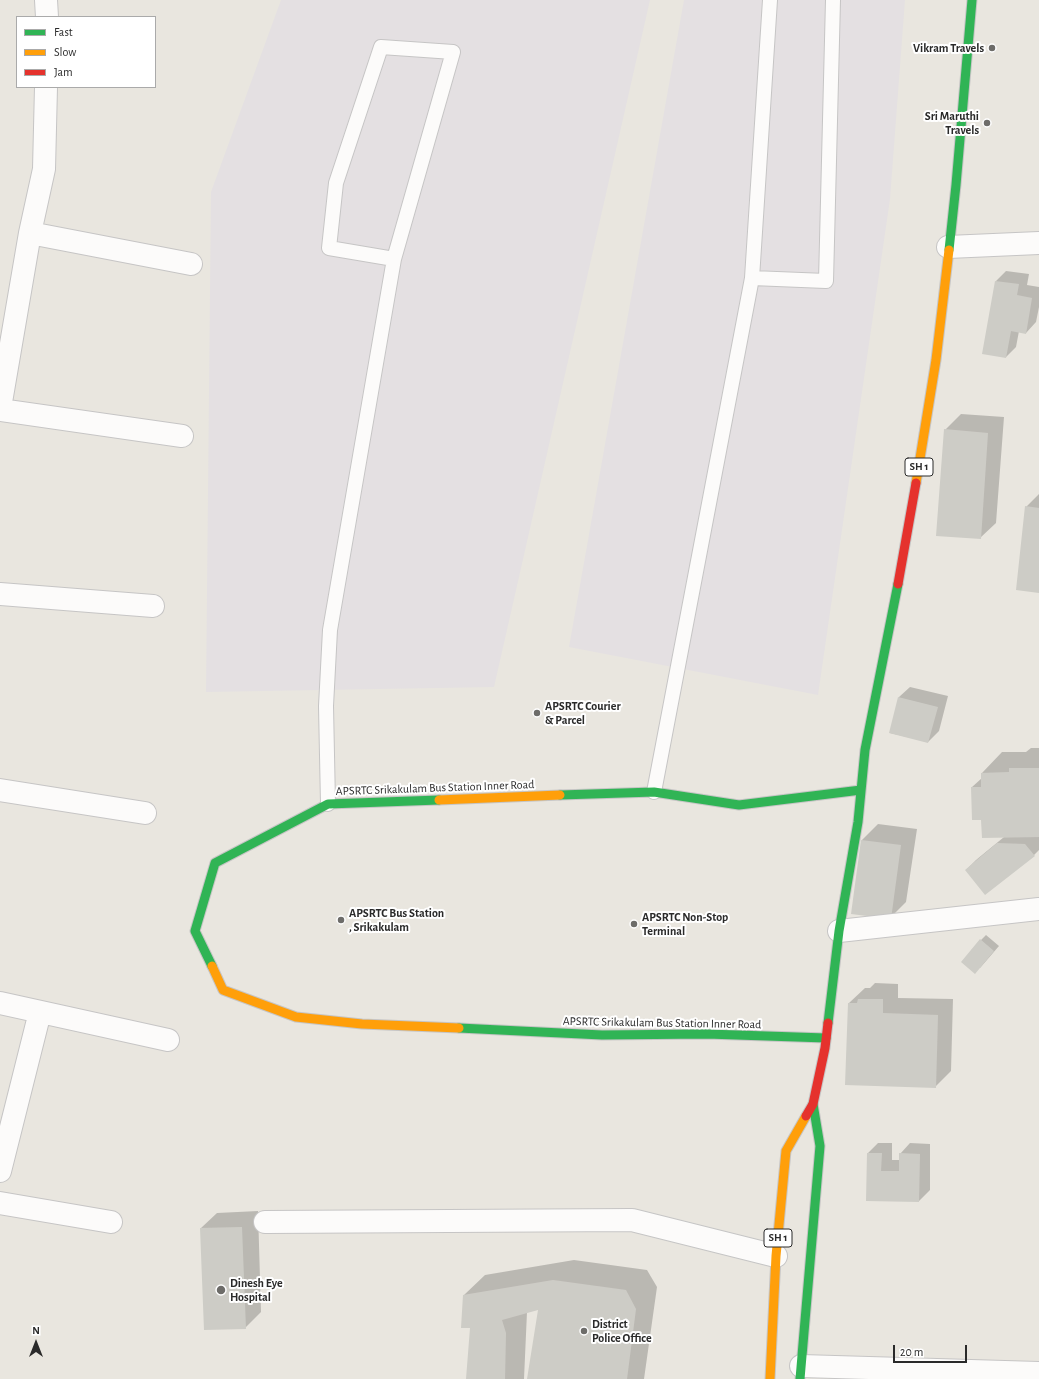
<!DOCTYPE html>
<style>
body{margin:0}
#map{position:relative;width:1039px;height:1379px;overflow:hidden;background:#e9e6df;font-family:"Alegreya Sans",sans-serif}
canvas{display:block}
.legend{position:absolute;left:16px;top:16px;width:140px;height:72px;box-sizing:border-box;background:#fff;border:1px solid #aaa;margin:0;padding:5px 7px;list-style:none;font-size:12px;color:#2a2a2a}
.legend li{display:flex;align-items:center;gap:8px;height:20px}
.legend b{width:20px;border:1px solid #aaa}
.north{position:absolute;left:16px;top:1323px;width:40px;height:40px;-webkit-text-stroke:3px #fff;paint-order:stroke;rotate:0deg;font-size:11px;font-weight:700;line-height:16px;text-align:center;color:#2a2a2a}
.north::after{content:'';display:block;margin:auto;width:14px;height:18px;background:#2a2a2a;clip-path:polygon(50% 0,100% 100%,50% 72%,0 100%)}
.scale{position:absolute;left:893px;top:1345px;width:74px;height:18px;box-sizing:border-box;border:2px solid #2a2a2a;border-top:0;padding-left:5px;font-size:12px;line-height:14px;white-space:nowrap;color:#2a2a2a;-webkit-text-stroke:3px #fff;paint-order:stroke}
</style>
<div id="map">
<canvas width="1039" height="1379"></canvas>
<ul class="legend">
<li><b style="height:5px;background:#30b455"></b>Fast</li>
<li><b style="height:5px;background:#ff9f0a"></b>Slow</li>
<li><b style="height:5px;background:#e5322d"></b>Jam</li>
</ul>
<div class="north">N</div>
<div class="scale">20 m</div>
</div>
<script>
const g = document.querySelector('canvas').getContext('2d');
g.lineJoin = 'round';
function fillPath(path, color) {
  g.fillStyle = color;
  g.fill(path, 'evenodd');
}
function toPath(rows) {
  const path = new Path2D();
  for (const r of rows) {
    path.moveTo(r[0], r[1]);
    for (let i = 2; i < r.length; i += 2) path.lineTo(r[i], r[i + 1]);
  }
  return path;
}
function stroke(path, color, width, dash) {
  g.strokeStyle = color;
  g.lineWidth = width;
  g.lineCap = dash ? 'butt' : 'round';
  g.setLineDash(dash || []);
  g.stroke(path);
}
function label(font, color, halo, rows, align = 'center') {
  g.font = font + ' "Alegreya Sans",sans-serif';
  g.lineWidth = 4;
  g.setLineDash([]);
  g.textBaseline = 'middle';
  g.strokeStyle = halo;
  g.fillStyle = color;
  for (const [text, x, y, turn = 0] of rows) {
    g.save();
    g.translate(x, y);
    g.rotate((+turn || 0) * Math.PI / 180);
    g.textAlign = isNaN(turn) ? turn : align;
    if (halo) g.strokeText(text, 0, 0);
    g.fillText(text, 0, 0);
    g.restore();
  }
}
const industrial = toPath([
 [281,0,650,0,494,687,206,692,211,192],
 [684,0,905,0,890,199,818,695,569,647]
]);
const shadow = toPath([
 [1006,271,1029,274,1027,285,1039,287,1039,307,1036,322,1026,333,1019,331,1016,347,1006,357,996,281],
 [961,414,1004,417,996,523,980,538,945,430],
 [1039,494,1039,592,1026,507],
 [910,687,948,696,939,731,928,742,890,733,899,697],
 [1031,748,1039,748,1039,850,1034,855,966,870,976,860,1004,837,982,819,972,787,982,778,982,773,1002,752,1026,752],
 [878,824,917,829,906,902,890,918,862,840],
 [986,935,999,946,980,968,981,940],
 [875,983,898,984,898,998,953,999,951,1071,935,1087,849,1003,865,988,870,988],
 [878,1143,892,1143,892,1160,900,1160,900,1154,910,1143,930,1144,930,1190,919,1201,867,1200,868,1153],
 [258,1211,261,1312,245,1328,201,1228,217,1213],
 [574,1260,647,1270,657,1287,644,1379,528,1379,539,1308,527,1312,524,1379,467,1379,471,1327,464,1295,485,1275]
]);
const building = toPath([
 [995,281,1019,284,1017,295,1032,298,1026,334,1011,331,1006,358,982,354],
 [944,429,988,433,981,539,936,536],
 [1025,506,1039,508,1039,593,1016,590],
 [898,697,938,707,928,743,889,733],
 [1009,768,1039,768,1039,837,982,838,981,820,972,820,971,787,981,787,981,773,1009,772],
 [861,840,901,845,891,919,851,914],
 [997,843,1025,844,1035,856,985,895,965,870],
 [980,939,994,951,975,974,961,962],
 [858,999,883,999,883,1013,938,1015,936,1088,845,1085,848,1003,857,1003],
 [867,1153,882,1153,881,1171,899,1171,899,1153,920,1154,919,1202,866,1201],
 [242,1227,246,1329,204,1330,200,1228],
 [553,1280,626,1290,636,1309,627,1379,527,1379,538,1310,502,1320,506,1333,505,1379,466,1379,470,1328,461,1328,463,1295]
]);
const lane = toPath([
 [752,278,826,281,833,0],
 [654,792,752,278,770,0],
 [328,804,326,706,330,630,394,259,453,52,381,47,336,183,329,248,394,259]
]);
const street = toPath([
 [46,0,47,17],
 [30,233,191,264],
 [948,247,1039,243],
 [0,408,30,233,44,169,46,87],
 [0,410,182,436],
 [0,594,153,606],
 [0,790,145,813],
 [839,931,1039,909],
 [0,1003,168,1040],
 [0,1171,40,1012],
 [0,1203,111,1222],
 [265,1222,632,1220,776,1256],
 [801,1366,1039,1373]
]);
const fast = toPath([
 [949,250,956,185,972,0],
 [560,795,654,792,739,805,861,790],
 [212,966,195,931,215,863,328,804,439,800],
 [828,1023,839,931,858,822,865,750,898,584],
 [459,1028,602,1035,707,1034,826,1038],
 [800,1379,820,1146,813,1104]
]);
const slow = toPath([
 [916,483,936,360,949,250],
 [439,800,560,795],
 [212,966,223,990,296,1017,362,1024,459,1028],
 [770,1379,776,1256,786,1151,806,1116]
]);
const jam = toPath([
 [898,584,916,483],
 [806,1116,813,1104,825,1048,828,1023]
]);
const markers = [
 [992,48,4,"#6d6c69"],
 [987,123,4,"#6d6c69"],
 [537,713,4,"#6d6c69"],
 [341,920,4,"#6d6c69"],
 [634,924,4,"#6d6c69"],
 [221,1290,5,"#6d6c69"],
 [584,1331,4,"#6d6c69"]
];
const shields = [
 [919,467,28],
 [778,1238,28]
];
const shieldNames = [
 ["SH 1",919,467],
 ["SH 1",778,1238]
];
const poiNames = [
 ["Vikram Travels",984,48,"right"],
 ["Sri Maruthi",979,116,"right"],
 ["Travels",979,130,"right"],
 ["APSRTC Courier",545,706],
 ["& Parcel",545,720],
 ["APSRTC Bus Station",349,913],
 [", Srikakulam",349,927],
 ["APSRTC Non-Stop",642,917],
 ["Terminal",642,931],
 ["Dinesh Eye",230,1283],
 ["Hospital",230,1297],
 ["District",592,1324],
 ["Police Office",592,1338]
];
const streetNames = [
 ["APSRTC Srikakulam Bus Station Inner Road",435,788,-2],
 ["APSRTC Srikakulam Bus Station Inner Road",662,1023,1]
];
fillPath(industrial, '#e4e0e2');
fillPath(shadow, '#0003');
fillPath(building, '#cdccc6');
stroke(lane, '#c6c5c5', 16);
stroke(street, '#c6c5c5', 24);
stroke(fast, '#c6c5c5', 11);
stroke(slow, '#c6c5c5', 11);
stroke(jam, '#c6c5c5', 11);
stroke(lane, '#fcfbfa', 14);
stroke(street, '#fcfbfa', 22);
stroke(fast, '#30b455', 9);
stroke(slow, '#ff9f0a', 9);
stroke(jam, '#e5322d', 9);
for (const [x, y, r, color] of markers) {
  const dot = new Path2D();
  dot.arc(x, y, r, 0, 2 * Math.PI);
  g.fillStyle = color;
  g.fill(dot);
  stroke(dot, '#fff', 1.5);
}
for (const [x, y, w] of shields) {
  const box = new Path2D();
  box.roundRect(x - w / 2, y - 9, w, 18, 3);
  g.fillStyle = '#fff';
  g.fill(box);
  stroke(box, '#2a2a2a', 1);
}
label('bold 11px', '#2a2a2a', null, shieldNames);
label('bold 12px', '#2a2a2a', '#fff', poiNames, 'left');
label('12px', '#2a2a2a', '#fff', streetNames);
</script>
